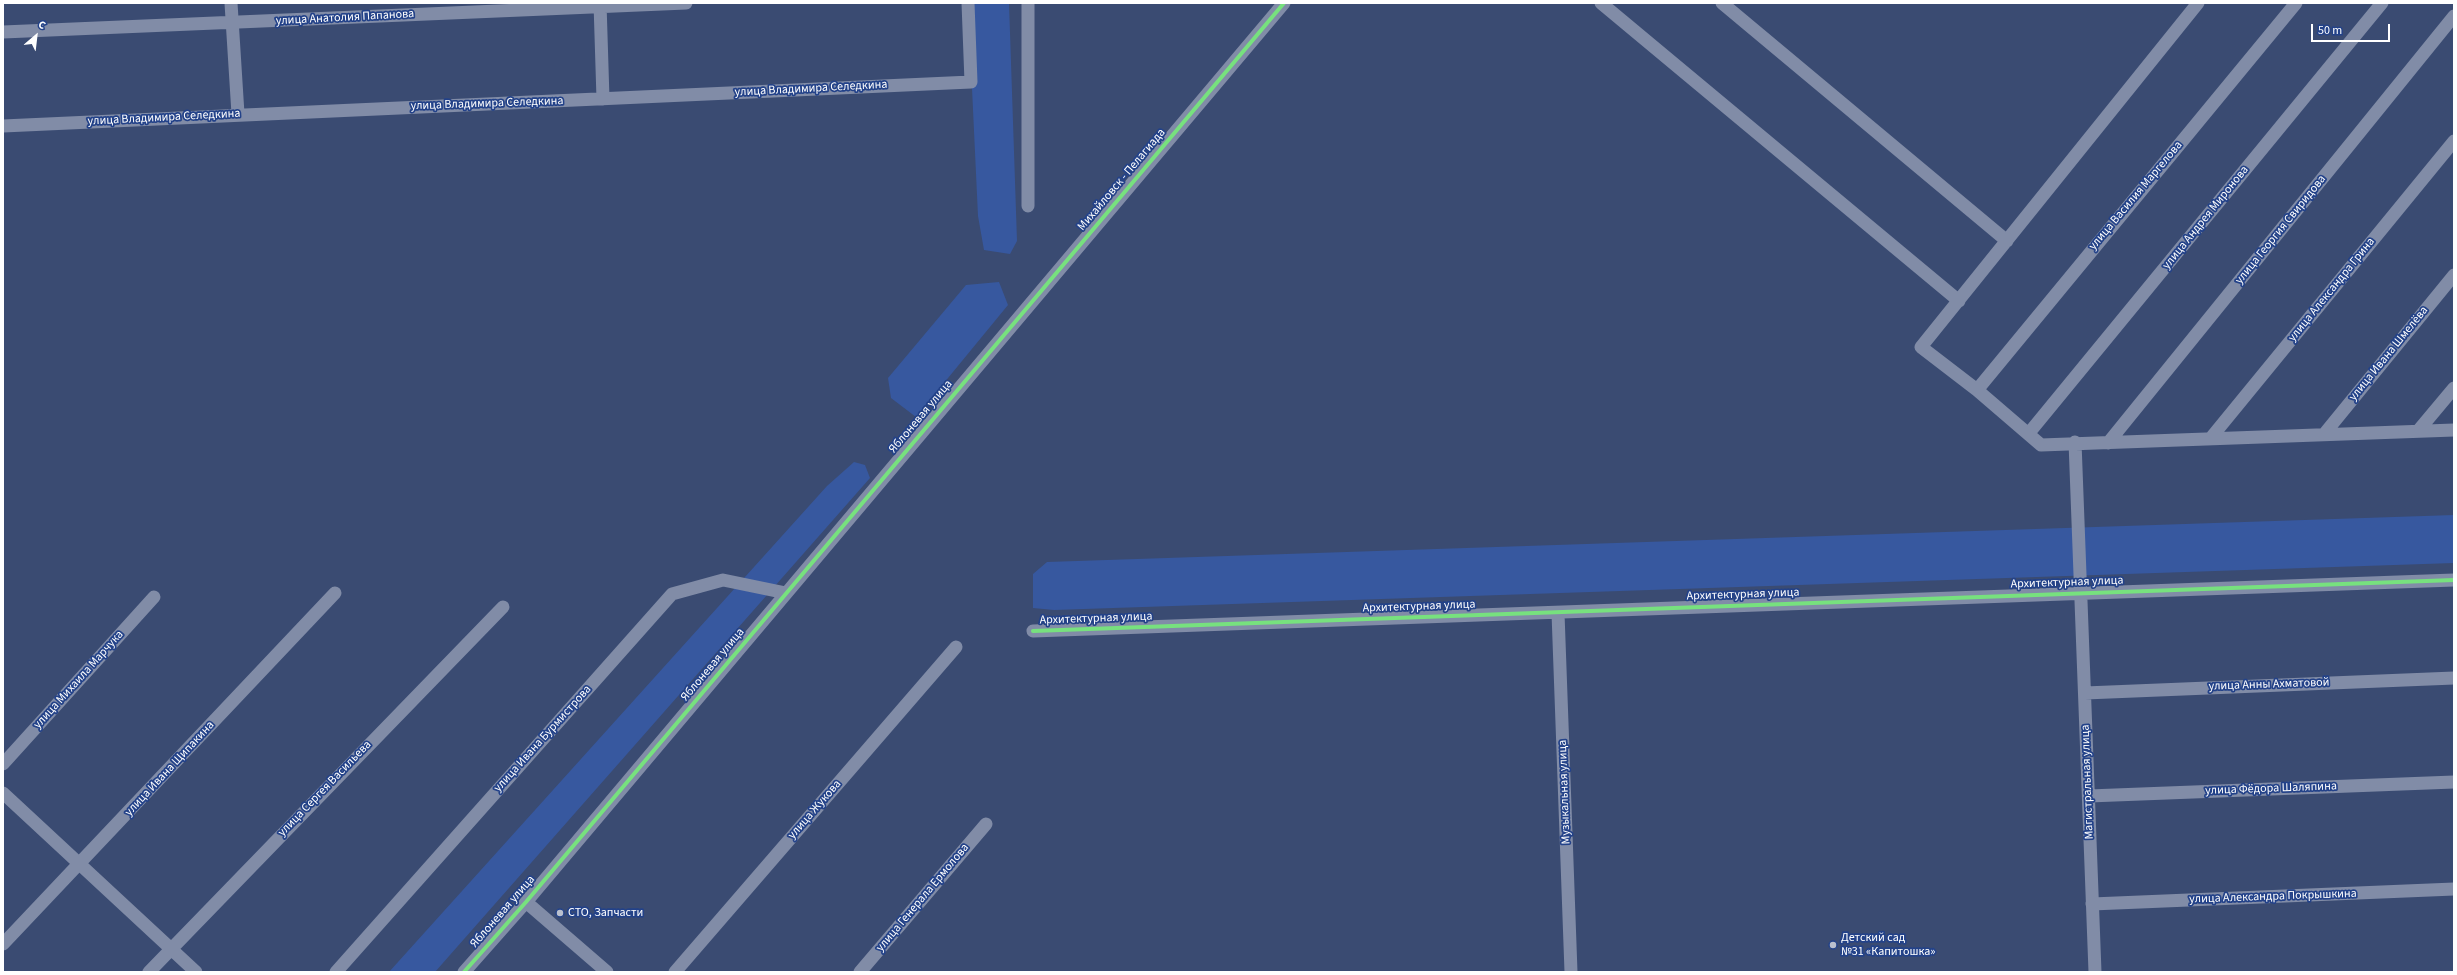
<!DOCTYPE html>
<meta charset="utf-8">
<style>
body{margin:0}
#map{position:relative;width:2457px;height:975px;overflow:hidden;background:#3a4b72;font-family:"Source Sans 3",sans-serif}
canvas{display:block}
.frame{position:absolute;inset:0;border:4px solid #fff;pointer-events:none}
.north{position:absolute;left:16px;top:16px;width:40px;height:40px;-webkit-text-stroke:3px #234289;paint-order:stroke;rotate:28deg;font-size:11px;font-weight:700;line-height:16px;text-align:center;color:#fff}
.north::after{content:'';display:block;margin:auto;width:14px;height:18px;background:#fff;clip-path:polygon(50% 0,100% 100%,50% 72%,0 100%)}
.scale{position:absolute;left:2311px;top:24px;width:79px;height:18px;box-sizing:border-box;border:2px solid #fff;border-top:0;padding-left:5px;font-size:12px;line-height:14px;white-space:nowrap;color:#fff;-webkit-text-stroke:3px #234289;paint-order:stroke}
</style>
<div id="map">
<canvas width="2457" height="975"></canvas>
<div class="frame"></div>
<div class="north">С</div>
<div class="scale">50 m</div>
</div>
<script>
const g = document.querySelector('canvas').getContext('2d');
g.lineJoin = 'round';
function fillPath(path, color) {
  g.fillStyle = color;
  g.fill(path, 'evenodd');
}
function toPath(rows) {
  const path = new Path2D();
  for (const r of rows) {
    path.moveTo(r[0], r[1]);
    for (let i = 2; i < r.length; i += 2) path.lineTo(r[i], r[i + 1]);
  }
  return path;
}
function stroke(path, color, width, dash) {
  g.strokeStyle = color;
  g.lineWidth = width;
  g.lineCap = dash ? 'butt' : 'round';
  g.setLineDash(dash || []);
  g.stroke(path);
}
function label(font, color, halo, rows, align = 'center') {
  g.font = font + ' "Source Sans 3",sans-serif';
  g.lineWidth = 3.5;
  g.setLineDash([]);
  g.textBaseline = 'middle';
  g.strokeStyle = halo;
  g.fillStyle = color;
  for (const [text, x, y, turn = 0] of rows) {
    g.save();
    g.translate(x, y);
    g.rotate((+turn || 0) * Math.PI / 180);
    g.textAlign = isNaN(turn) ? turn : align;
    if (halo) g.strokeText(text, 0, 0);
    g.fillText(text, 0, 0);
    g.restore();
  }
}
const green = toPath([
 [968,3,1009,3,1017,241,1010,254,984,250,978,216],
 [999,282,1008,305,916,417,891,398,888,378,966,285],
 [854,462,865,465,870,478,435,972,389,972,827,486],
 [2454,515,2454,563,1054,610,1033,608,1033,574,1047,562]
]);
const minor = toPath([
 [231,3,238,114],
 [600,3,603,99],
 [1028,3,1028,206],
 [1601,3,1959,301],
 [1722,3,2007,241],
 [2198,3,1921,347,1977,390,2041,445,2454,430],
 [3,32,686,3],
 [3,126,971,82,968,3],
 [1977,390,2296,3],
 [2418,431,2454,388],
 [2029,433,2382,3],
 [2325,433,2454,275],
 [2210,439,2454,141],
 [2075,442,2095,972],
 [2108,443,2454,16],
 [1558,613,1571,972],
 [1033,631,2454,580],
 [2085,693,2454,678],
 [3,764,154,597],
 [3,793,196,972],
 [2089,796,2454,782],
 [526,902,607,972],
 [2092,904,2454,889],
 [3,944,335,593],
 [149,972,503,607],
 [336,972,672,594,723,580,786,593],
 [464,972,526,902,1284,3],
 [675,972,956,647],
 [860,972,986,824]
]);
const cycleway = toPath([
 [1033,631,2454,580],
 [464,972,526,902,1284,3]
]);
const markers = [
 [560,913,4,"#bac0ce"],
 [1833,945,4,"#bac0ce"]
];
const streetNames = [
 ["улица Анатолия Папанова",345,18,-3],
 ["улица Владимира Селедкина",811,89,-3],
 ["улица Владимира Селедкина",487,104,-2],
 ["улица Владимира Селедкина",164,118,-3],
 ["Михайловск - Пелагиада",1122,180,-50],
 ["улица Василия Маргелова",2136,196,-50],
 ["улица Андрея Миронова",2206,218,-51],
 ["улица Георгия Свиридова",2281,230,-51],
 ["улица Александра Грина",2332,290,-51],
 ["улица Ивана Шмелёва",2389,354,-51],
 ["Яблоневая улица",921,417,-50],
 ["Архитектурная улица",2067,583,-2],
 ["Архитектурная улица",1743,595,-2],
 ["Архитектурная улица",1419,607,-2],
 ["Архитектурная улица",1096,619,-2],
 ["Яблоневая улица",713,665,-50],
 ["улица Михаила Марчука",79,680,-48],
 ["улица Анны Ахматовой",2269,685,-2],
 ["улица Ивана Бурмистрова",543,739,-48],
 ["улица Ивана Щипакина",170,769,-47],
 ["Магистральная улица",2088,782,-92],
 ["улица Сергея Васильева",325,789,-46],
 ["улица Фёдора Шаляпина",2271,789,-2],
 ["Музыкальная улица",1565,792,-92],
 ["улица Жукова",815,810,-49],
 ["улица Александра Покрышкина",2273,897,-2],
 ["улица Генерала Ермолова",923,898,-50],
 ["Яблоневая улица",503,912,-49]
];
const poiNames = [
 ["СТО, Запчасти",568,913],
 ["Детский сад",1841,938],
 ["№31 «Капитошка»",1841,952]
];
fillPath(green, '#37589f');
stroke(minor, '#818ca7', 13);
stroke(cycleway, '#77e17e', 4);
for (const [x, y, r, color] of markers) {
  const dot = new Path2D();
  dot.arc(x, y, r, 0, 2 * Math.PI);
  g.fillStyle = color;
  g.fill(dot);
  stroke(dot, '#234289', 1.5);
}
label('12px', '#fff', '#234289', streetNames);
label('12px', '#fff', '#234289', poiNames, 'left');
</script>
